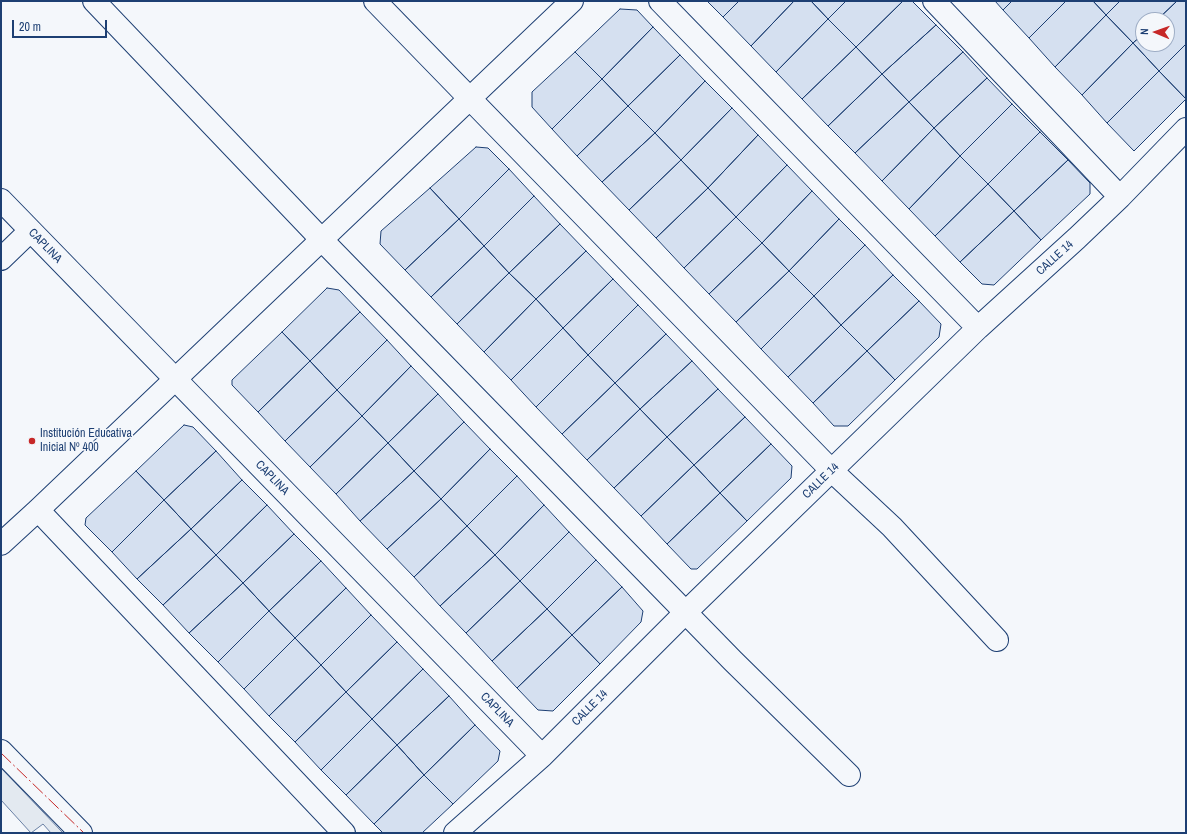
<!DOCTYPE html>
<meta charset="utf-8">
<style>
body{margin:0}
#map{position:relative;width:1187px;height:834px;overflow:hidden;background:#f4f7fb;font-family:"Archivo Narrow",sans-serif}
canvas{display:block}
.frame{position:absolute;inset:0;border:2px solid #1d3f73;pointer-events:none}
.north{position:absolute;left:1135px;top:12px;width:40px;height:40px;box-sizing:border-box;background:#f4f7fb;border:1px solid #9eadc5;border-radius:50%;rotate:272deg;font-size:11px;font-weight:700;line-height:16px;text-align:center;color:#1d3f73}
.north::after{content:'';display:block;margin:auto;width:14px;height:18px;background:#c62828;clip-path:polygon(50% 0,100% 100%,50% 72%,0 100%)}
.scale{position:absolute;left:12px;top:20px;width:95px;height:18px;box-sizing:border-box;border:2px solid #1d3f73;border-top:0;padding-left:5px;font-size:12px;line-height:14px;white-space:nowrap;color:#1d3f73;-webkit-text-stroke:3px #f4f7fb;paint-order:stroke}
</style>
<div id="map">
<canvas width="1187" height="834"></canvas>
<div class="frame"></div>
<div class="north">N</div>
<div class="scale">20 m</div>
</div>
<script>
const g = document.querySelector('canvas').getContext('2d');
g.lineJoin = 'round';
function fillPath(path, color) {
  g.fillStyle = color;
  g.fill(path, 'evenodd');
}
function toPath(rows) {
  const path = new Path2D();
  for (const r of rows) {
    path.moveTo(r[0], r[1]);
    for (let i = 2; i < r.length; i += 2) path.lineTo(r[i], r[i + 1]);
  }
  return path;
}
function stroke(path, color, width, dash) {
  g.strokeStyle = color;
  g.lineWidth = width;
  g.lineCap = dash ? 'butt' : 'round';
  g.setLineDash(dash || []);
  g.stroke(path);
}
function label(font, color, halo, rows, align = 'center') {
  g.font = font + ' "Archivo Narrow",sans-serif';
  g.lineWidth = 3;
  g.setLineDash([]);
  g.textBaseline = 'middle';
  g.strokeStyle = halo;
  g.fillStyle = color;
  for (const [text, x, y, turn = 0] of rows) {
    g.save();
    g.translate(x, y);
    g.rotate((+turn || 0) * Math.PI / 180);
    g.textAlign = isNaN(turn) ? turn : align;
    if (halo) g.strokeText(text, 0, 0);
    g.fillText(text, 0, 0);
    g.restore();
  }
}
const green = toPath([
 [1,768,63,833,51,833,43,824,31,833,1,800,1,768]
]);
const building = toPath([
 [707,1,739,1,723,17,707,1],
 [739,1,794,1,751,46,723,17,739,1],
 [794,1,811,1,828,19,776,72,751,46,794,1],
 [811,1,846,1,828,19,811,1],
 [846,1,903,1,856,47,828,19,846,1],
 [903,1,912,1,936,25,882,74,856,47,903,1],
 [995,1,1012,1,1003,10,995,1],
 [1012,1,1066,1,1029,38,1003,10,1012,1],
 [1066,1,1093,1,1106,15,1055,67,1029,38,1066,1],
 [1093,1,1120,1,1106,15,1093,1],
 [1120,1,1177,1,1157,20,1143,20,1143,34,1133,43,1106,15,1120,1],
 [1177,1,1186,1,1186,44,1159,71,1133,43,1143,34,1143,44,1167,44,1167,20,1157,20,1177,1],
 [620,9,637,10,653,27,602,79,575,52,620,9],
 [1106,15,1133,43,1082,95,1055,67,1106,15],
 [828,19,856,47,802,99,776,72,828,19],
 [936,25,963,52,909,102,882,74,936,25],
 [653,27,680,55,628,106,602,79,653,27],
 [1133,43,1159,71,1107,123,1082,95,1133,43],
 [1186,44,1186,99,1159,71,1186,44],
 [856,47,882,74,828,126,802,99,856,47],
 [575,52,602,79,552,129,532,107,532,92,575,52],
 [963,52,987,78,934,128,909,102,963,52],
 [680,55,705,81,655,133,628,106,680,55],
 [1159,71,1186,99,1134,151,1107,123,1159,71],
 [882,74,909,102,855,153,828,126,882,74],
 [987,78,1012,104,960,156,934,128,987,78],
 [602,79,628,106,577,156,552,129,602,79],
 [705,81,732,108,681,160,655,133,705,81],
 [909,102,934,128,882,181,855,153,909,102],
 [1012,104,1040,132,988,184,960,156,1012,104],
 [628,106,655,133,602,182,577,156,628,106],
 [732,108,758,135,708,188,681,160,732,108],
 [934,128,960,156,909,209,882,181,934,128],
 [1040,132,1068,160,1014,211,988,184,1040,132],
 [655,133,681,160,629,210,602,182,655,133],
 [758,135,787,165,736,217,708,188,758,135],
 [476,147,488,148,509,169,459,219,430,188,476,147],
 [960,156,988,184,935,236,909,209,960,156],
 [681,160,708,188,656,238,629,210,681,160],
 [1068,160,1090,183,1090,194,1041,240,1014,211,1068,160],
 [787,165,812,191,762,243,736,217,787,165],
 [509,169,534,196,484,246,459,219,509,169],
 [988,184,1014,211,960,262,935,236,988,184],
 [430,188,459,219,405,270,380,244,381,231,430,188],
 [708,188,736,217,684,268,656,238,708,188],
 [812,191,839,219,789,271,762,243,812,191],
 [534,196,560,224,509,273,484,246,534,196],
 [1014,211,1041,240,994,285,982,284,960,262,1014,211],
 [736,217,762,243,709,294,684,268,736,217],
 [459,219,484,246,431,297,405,270,459,219],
 [839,219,865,245,814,296,789,271,839,219],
 [560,224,586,251,536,299,509,273,560,224],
 [762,243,789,271,736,322,709,294,762,243],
 [865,245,893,275,841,325,814,296,865,245],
 [484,246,509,273,457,324,431,297,484,246],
 [586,251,613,279,563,328,536,299,586,251],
 [789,271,814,296,761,349,736,322,789,271],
 [509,273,536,299,484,352,457,324,509,273],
 [893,275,919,301,867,351,841,325,893,275],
 [613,279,638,305,588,355,563,328,613,279],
 [327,288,339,290,360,312,310,361,282,332,327,288],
 [814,296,841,325,788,377,761,349,814,296],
 [536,299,563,328,511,380,484,352,536,299],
 [919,301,941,324,939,337,895,380,867,351,919,301],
 [638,305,666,334,615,383,588,355,638,305],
 [360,312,387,340,337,390,310,361,360,312],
 [841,325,867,351,813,403,788,377,841,325],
 [563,328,588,355,536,407,511,380,563,328],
 [282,332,310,361,258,412,232,385,232,380,282,332],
 [666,334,692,361,640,409,615,383,666,334],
 [387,340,411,366,362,416,337,390,387,340],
 [867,351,895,380,848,426,834,426,813,403,867,351],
 [588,355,615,383,562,434,536,407,588,355],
 [310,361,337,390,285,441,258,412,310,361],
 [692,361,718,389,667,437,640,409,692,361],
 [411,366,438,394,388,443,362,416,411,366],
 [615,383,640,409,587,460,562,434,615,383],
 [718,389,745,417,694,465,667,437,718,389],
 [337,390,362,416,310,467,285,441,337,390],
 [438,394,464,422,414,471,388,443,438,394],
 [640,409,667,437,614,488,587,460,640,409],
 [362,416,388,443,336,494,310,467,362,416],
 [745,417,771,444,720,493,694,465,745,417],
 [464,422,490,449,441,499,414,471,464,422],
 [184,425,193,427,216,451,164,500,136,471,184,425],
 [667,437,694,465,641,516,614,488,667,437],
 [388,443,414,471,360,521,336,494,388,443],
 [771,444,792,466,791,478,747,521,720,493,771,444],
 [490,449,517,476,467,526,441,499,490,449],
 [216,451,242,480,191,529,164,500,216,451],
 [694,465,720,493,667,544,641,516,694,465],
 [136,471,164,500,112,552,85,525,86,518,136,471],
 [414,471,441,499,387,549,360,521,414,471],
 [517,476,544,505,495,555,467,526,517,476],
 [242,480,267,505,216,555,191,529,242,480],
 [720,493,747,521,697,569,691,569,667,544,720,493],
 [441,499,467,526,414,577,387,549,441,499],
 [164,500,191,529,137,579,112,552,164,500],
 [267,505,294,534,243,583,216,555,267,505],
 [544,505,569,532,520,581,495,555,544,505],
 [467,526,495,555,440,606,414,577,467,526],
 [191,529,216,555,163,605,137,579,191,529],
 [569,532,596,560,547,609,520,581,569,532],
 [294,534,321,561,269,611,243,583,294,534],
 [216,555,243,583,189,633,163,605,216,555],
 [495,555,520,581,466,633,440,606,495,555],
 [596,560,622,587,572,635,547,609,596,560],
 [321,561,346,588,295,638,269,611,321,561],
 [520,581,547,609,492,661,466,633,520,581],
 [243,583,269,611,218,662,189,633,243,583],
 [622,587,643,611,641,622,600,664,572,635,622,587],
 [346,588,371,615,321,665,295,638,346,588],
 [547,609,572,635,517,688,492,661,547,609],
 [269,611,295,638,244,689,218,662,269,611],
 [371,615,397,642,346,692,321,665,371,615],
 [572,635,600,664,553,711,538,710,517,688,572,635],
 [295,638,321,665,269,716,244,689,295,638],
 [397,642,423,669,372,719,346,692,397,642],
 [321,665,346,692,295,742,269,716,321,665],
 [423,669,449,696,397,745,372,719,423,669],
 [346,692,372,719,321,770,295,742,346,692],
 [449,696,475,725,424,775,397,745,449,696],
 [372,719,397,745,346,795,321,770,372,719],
 [475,725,500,751,498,761,453,804,424,775,475,725],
 [397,745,424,775,374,824,346,795,397,745],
 [424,775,453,804,422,833,383,833,374,824,424,775]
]);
const minor = toPath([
 [94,1,322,240,733,661,849,775],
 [375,1,832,471,892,527,997,640],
 [660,1,978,328],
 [934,1,1120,197],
 [1,200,542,756],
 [1,259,30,231],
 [38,510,344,833],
 [1,544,38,510,572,1],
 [1,751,81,833],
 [455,833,542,756,686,612,978,328,1077,238,1120,197,1186,129]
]);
const power = toPath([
 [1,753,84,833]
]);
const markers = [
 [32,441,4,"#c62828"]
];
const streetNames = [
 ["CAPLINA",45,246,46],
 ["CALLE 14",1055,258,-42],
 ["CAPLINA",272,478,46],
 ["CALLE 14",821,481,-44],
 ["CALLE 14",590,708,-45],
 ["CAPLINA",497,710,46]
];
const poiNames = [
 ["Institución Educativa",40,434],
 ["Inicial Nº 400",40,448]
];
fillPath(green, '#e3e9f0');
stroke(green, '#687fa3', 1);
fillPath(building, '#d5e0f0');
stroke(building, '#1d3f73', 1);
stroke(minor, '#1d3f73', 24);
stroke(minor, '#f4f7fb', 22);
stroke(power, '#c62828', 1, [14, 3, 2, 3]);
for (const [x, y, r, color] of markers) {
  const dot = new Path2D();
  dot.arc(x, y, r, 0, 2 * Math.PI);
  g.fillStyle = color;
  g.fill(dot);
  stroke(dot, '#f4f7fb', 1.5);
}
label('12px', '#1d3f73', '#f4f7fb', streetNames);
label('12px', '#1d3f73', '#f4f7fb', poiNames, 'left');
</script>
